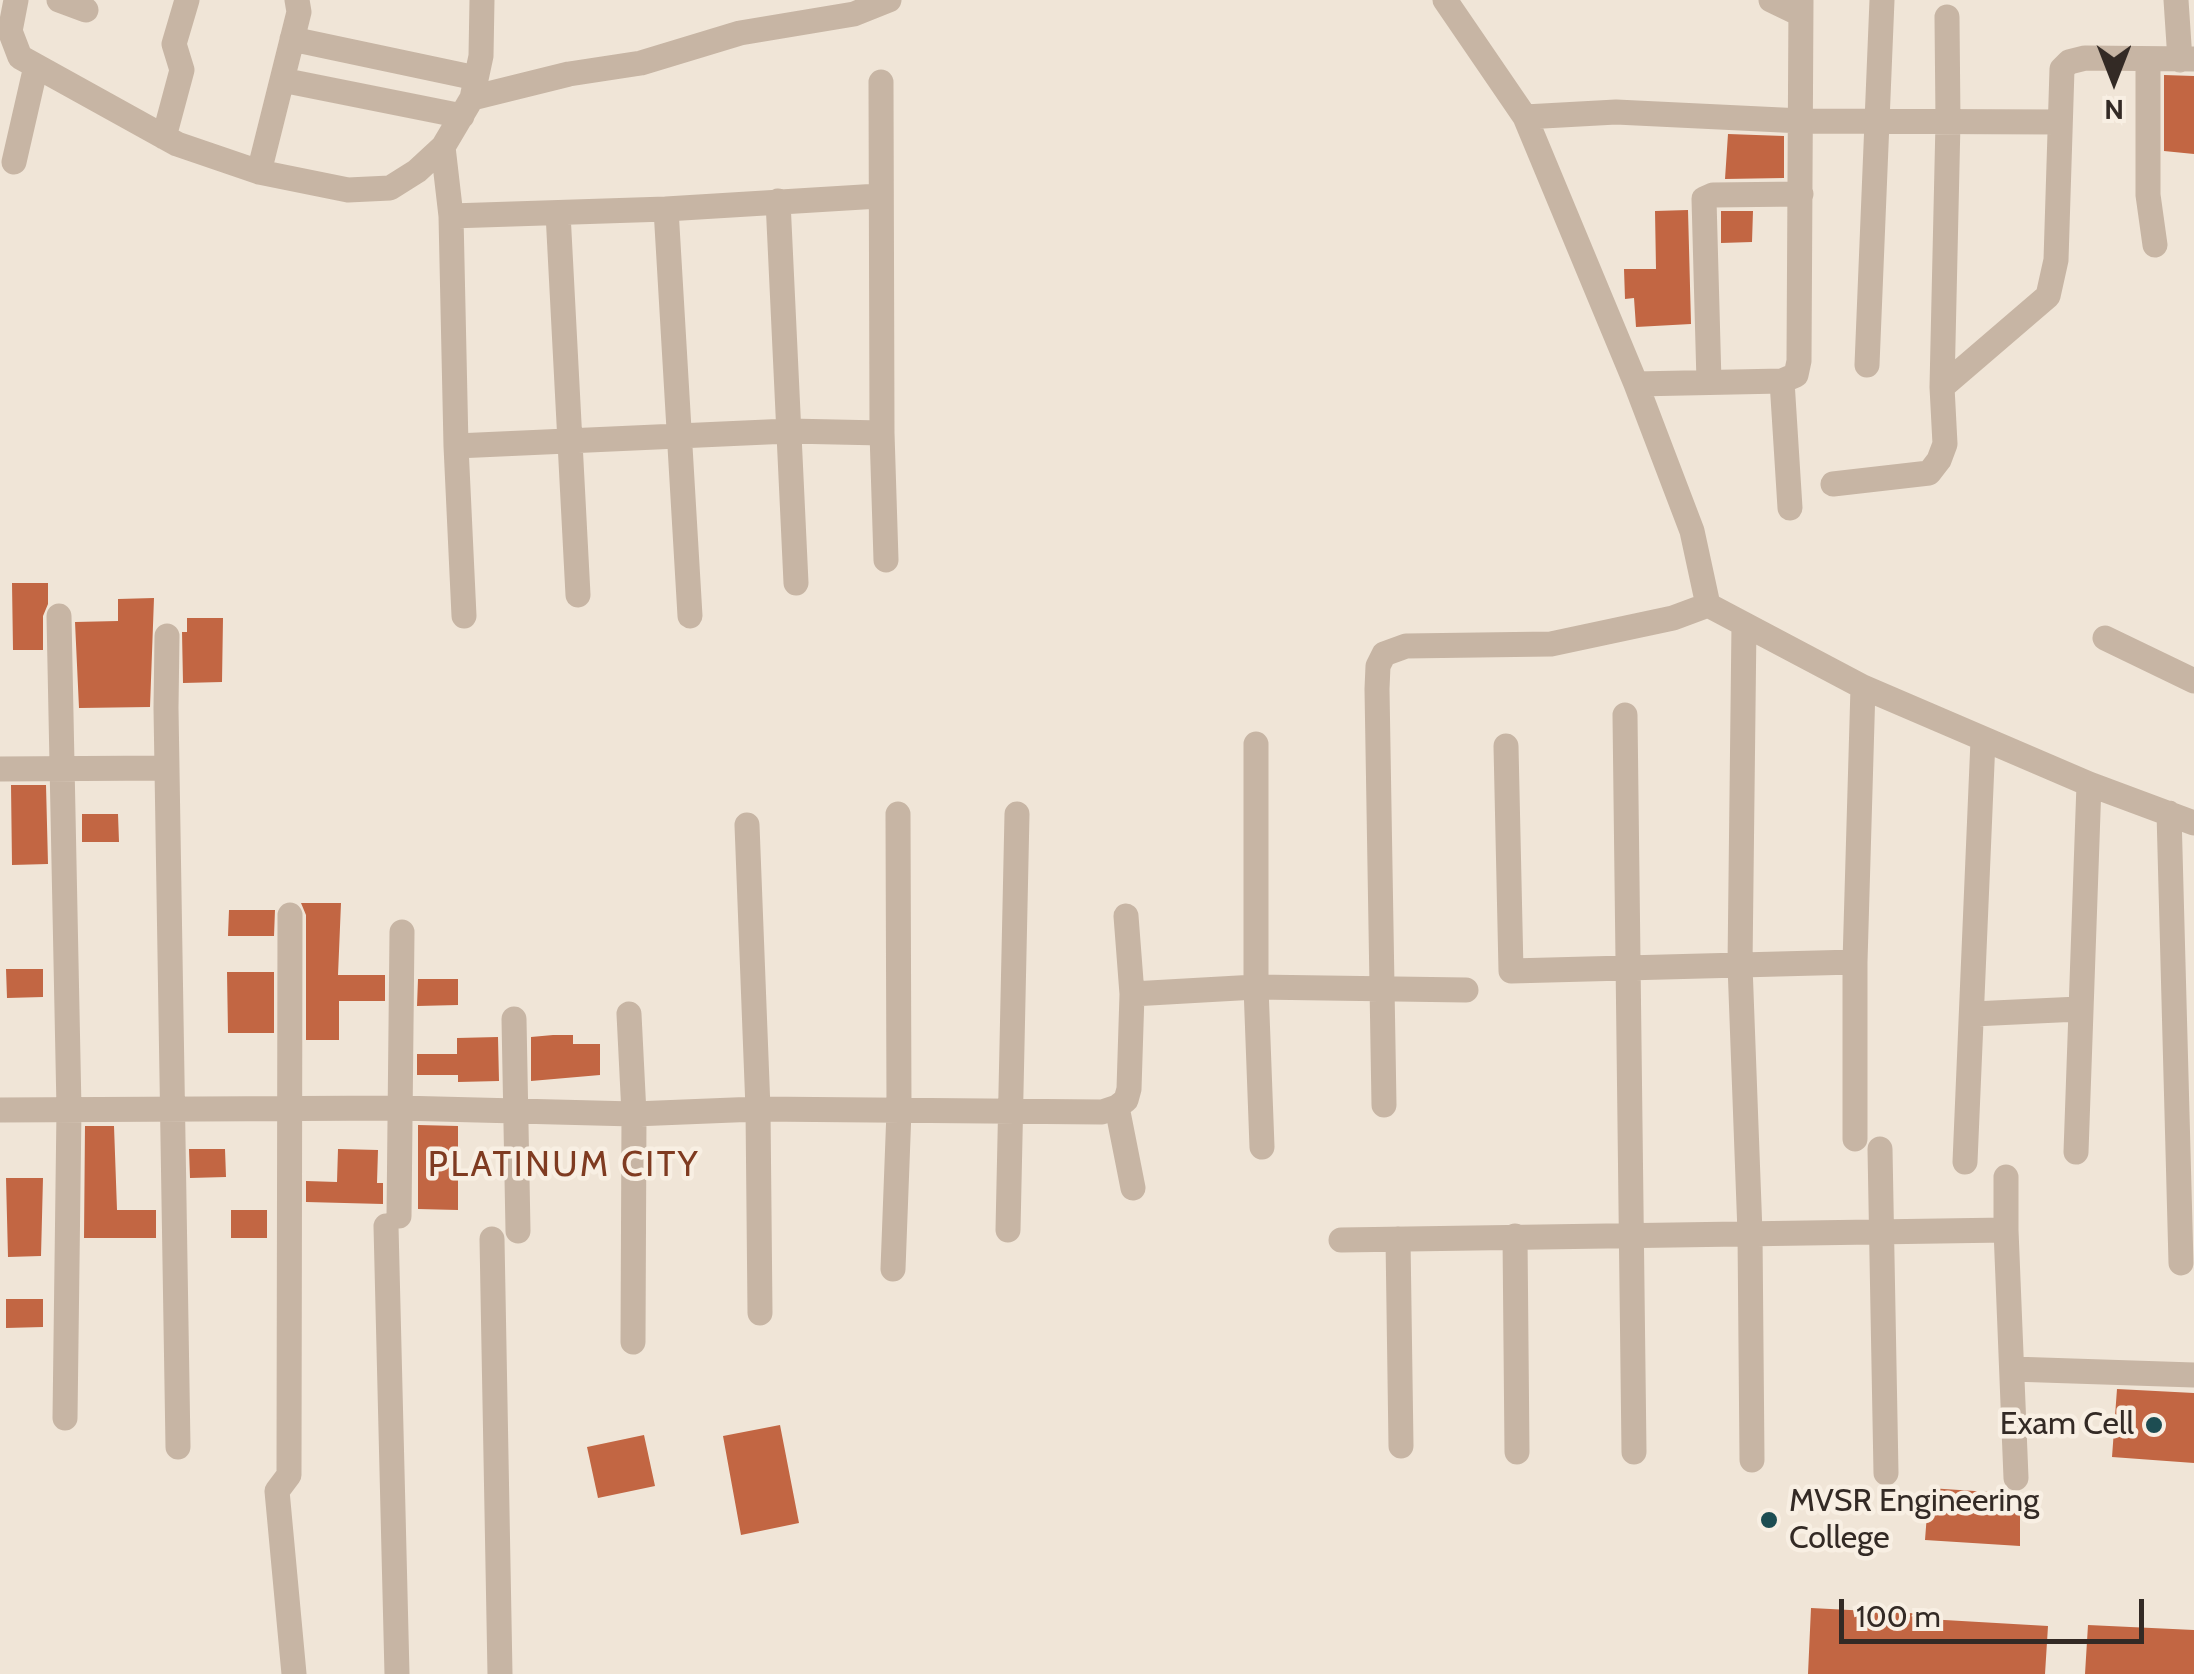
<!DOCTYPE html>
<style>
body{margin:0}
#map{position:relative;width:2194px;height:1674px;overflow:hidden;background:#f0e5d7;font-family:Cabin,sans-serif}
canvas{display:block}
.north{position:absolute;left:2064px;top:30px;width:100px;height:100px;-webkit-text-stroke:8px #f8efe3;paint-order:stroke;rotate:180deg;font-size:28px;font-weight:700;line-height:40px;text-align:center;color:#332a25}
.north::after{content:'';display:block;margin:auto;width:35px;height:45px;background:#332a25;clip-path:polygon(50% 0,100% 100%,50% 72%,0 100%)}
.scale{position:absolute;left:1839px;top:1599px;width:305px;height:45px;box-sizing:border-box;border:5px solid #332a25;border-top:0;padding-left:12px;font-size:30px;line-height:35px;white-space:nowrap;color:#332a25;-webkit-text-stroke:8px #f8efe3;paint-order:stroke}
</style>
<div id="map">
<canvas width="2194" height="1674"></canvas>
<div class="north">N</div>
<div class="scale">100 m</div>
</div>
<script>
const g = document.querySelector('canvas').getContext('2d');
g.lineJoin = 'round';
function fillPath(path, color) {
  g.fillStyle = color;
  g.fill(path, 'evenodd');
}
function toPath(rows) {
  const path = new Path2D();
  for (const r of rows) {
    path.moveTo(r[0], r[1]);
    for (let i = 2; i < r.length; i += 2) path.lineTo(r[i], r[i + 1]);
  }
  return path;
}
function stroke(path, color, width, dash) {
  g.strokeStyle = color;
  g.lineWidth = width;
  g.lineCap = dash ? 'butt' : 'round';
  g.setLineDash(dash || []);
  g.stroke(path);
}
function label(font, color, halo, rows, align = 'center') {
  g.font = font + ' Cabin,sans-serif';
  g.lineWidth = 9;
  g.setLineDash([]);
  g.textBaseline = 'middle';
  g.strokeStyle = halo;
  g.fillStyle = color;
  for (const [text, x, y, turn = 0] of rows) {
    g.save();
    g.translate(x, y);
    g.rotate((+turn || 0) * Math.PI / 180);
    g.textAlign = isNaN(turn) ? turn : align;
    if (halo) g.strokeText(text, 0, 0);
    g.fillText(text, 0, 0);
    g.restore();
  }
}
const building = toPath([
 [2164,75,2194,76,2194,154,2164,151],
 [1728,134,1784,136,1784,178,1725,179],
 [1688,210,1691,324,1636,327,1634,298,1625,299,1624,269,1656,269,1655,211],
 [1721,211,1753,211,1752,242,1721,243],
 [12,583,48,583,48,604,43,616,43,650,13,650],
 [154,598,150,707,79,708,75,622,118,621,118,599],
 [187,618,223,618,222,682,183,683,182,632,187,632],
 [11,785,46,785,48,864,12,865],
 [82,814,118,814,119,842,82,842],
 [301,903,341,903,338,975,385,975,385,1001,339,1001,339,1040,306,1040,306,915],
 [229,910,275,910,274,936,228,936],
 [6,969,43,969,43,997,7,998],
 [227,972,274,972,274,1033,228,1033],
 [418,979,458,979,458,1005,417,1006],
 [553,1035,573,1035,573,1044,600,1044,600,1075,531,1081,531,1037],
 [498,1037,499,1081,458,1082,458,1075,417,1075,417,1054,457,1054,457,1038],
 [418,1125,458,1126,458,1210,418,1209],
 [85,1126,114,1126,117,1210,156,1210,156,1238,84,1238],
 [189,1149,225,1149,226,1177,190,1178],
 [338,1149,378,1150,377,1183,383,1183,383,1204,306,1202,306,1181,337,1182],
 [6,1178,43,1178,41,1256,8,1257],
 [231,1210,267,1210,267,1238,231,1238],
 [6,1299,43,1299,43,1327,6,1328],
 [2117,1389,2194,1393,2194,1463,2112,1457],
 [780,1425,799,1523,741,1535,723,1436],
 [644,1435,655,1486,598,1498,587,1447],
 [1929,1488,2020,1494,2020,1546,1925,1540],
 [1811,1608,1928,1614,1927,1619,2048,1626,2045,1674,1808,1674],
 [2088,1625,2194,1630,2194,1674,2085,1674]
]);
const minor = toPath([
 [16,0,10,31,20,57,177,144,259,172,348,190,390,188,417,171,443,147,472,98,481,56,482,0],
 [59,0,86,10],
 [1445,0,1525,117,1636,384,1692,531,1708,605,1863,687,2089,784,2194,823],
 [1771,0,1798,13],
 [2176,0,2180,60],
 [292,39,476,78],
 [2148,59,2148,195,2155,245],
 [282,80,462,116],
 [881,82,882,433],
 [472,98,569,74,641,63,740,33,854,14,889,0],
 [1525,117,1616,112,1802,121,2060,122],
 [164,137,182,70,174,44,187,0],
 [443,147,451,216],
 [14,162,36,66],
 [259,172,299,12,297,0],
 [778,201,796,583],
 [666,209,879,196],
 [558,213,578,595],
 [1867,365,1882,0],
 [1782,381,1790,508],
 [1709,382,1704,199,1713,195,1801,194],
 [1636,384,1782,381,1796,375,1799,361,1801,0],
 [1942,387,2048,296,2056,260,2062,69,2069,62,2085,58,2194,59],
 [456,446,789,431,882,433,886,560],
 [1833,484,1929,473,1939,460,1945,444,1942,387,1948,122,1947,17],
 [59,616,69,1109,65,1418],
 [464,616,456,446,451,216,666,209,690,616],
 [1744,624,1740,965,1750,1233,1752,1460],
 [167,636,166,708,178,1447],
 [2105,638,2194,681],
 [1625,715,1634,1452],
 [1256,744,1256,987,1262,1147],
 [1506,746,1511,971,1855,962,1863,687],
 [0,769,167,768],
 [2169,813,2181,1263],
 [747,825,758,1109,760,1313],
 [290,915,289,1475,277,1491,294,1674],
 [1126,916,1132,994,1129,1089,1126,1100,1117,1107,1133,1188],
 [1855,962,1855,1139],
 [1132,994,1256,987,1466,990],
 [629,1014,634,1114,633,1342],
 [1973,1014,2079,1009],
 [514,1019,518,1231],
 [1384,1105,1377,689,1378,666,1384,654,1406,646,1551,644,1673,618,1708,605],
 [0,1110,399,1108,634,1114,758,1109,1102,1112,1117,1107],
 [1880,1149,1886,1473],
 [2076,1152,2089,784],
 [1965,1162,1983,740],
 [399,1216,402,932],
 [386,1226,397,1674],
 [1008,1230,1017,814],
 [2006,1230,2016,1478],
 [1515,1236,1517,1452],
 [492,1239,500,1674],
 [1398,1239,1401,1446],
 [1341,1240,2006,1230,2006,1177],
 [893,1269,899,1111,898,814],
 [2012,1369,2194,1375]
]);
const markers = [
 [2154,1425,10,"#1d4d52"],
 [1769,1520,10,"#1d4d52"]
];
const poiNames = [
 ["Exam Cell",2134,1425],
 ["MVSR Engineering",1789,1502,"left"],
 ["College",1789,1539,"left"]
];
const neighbourhoodNames = [
 ["PLATINUM CITY",564,1166]
];
fillPath(building, '#c26643');
stroke(minor, '#c7b5a4', 25);
for (const [x, y, r, color] of markers) {
  const dot = new Path2D();
  dot.arc(x, y, r, 0, 2 * Math.PI);
  g.fillStyle = color;
  g.fill(dot);
  stroke(dot, '#f8efe3', 4);
}
label('32px', '#332a25', '#f8efe3', poiNames, 'right');
g.letterSpacing = '2.5px';
label('35px', '#7f3b21', '#f8efe3', neighbourhoodNames);
g.letterSpacing = '0px';
</script>
